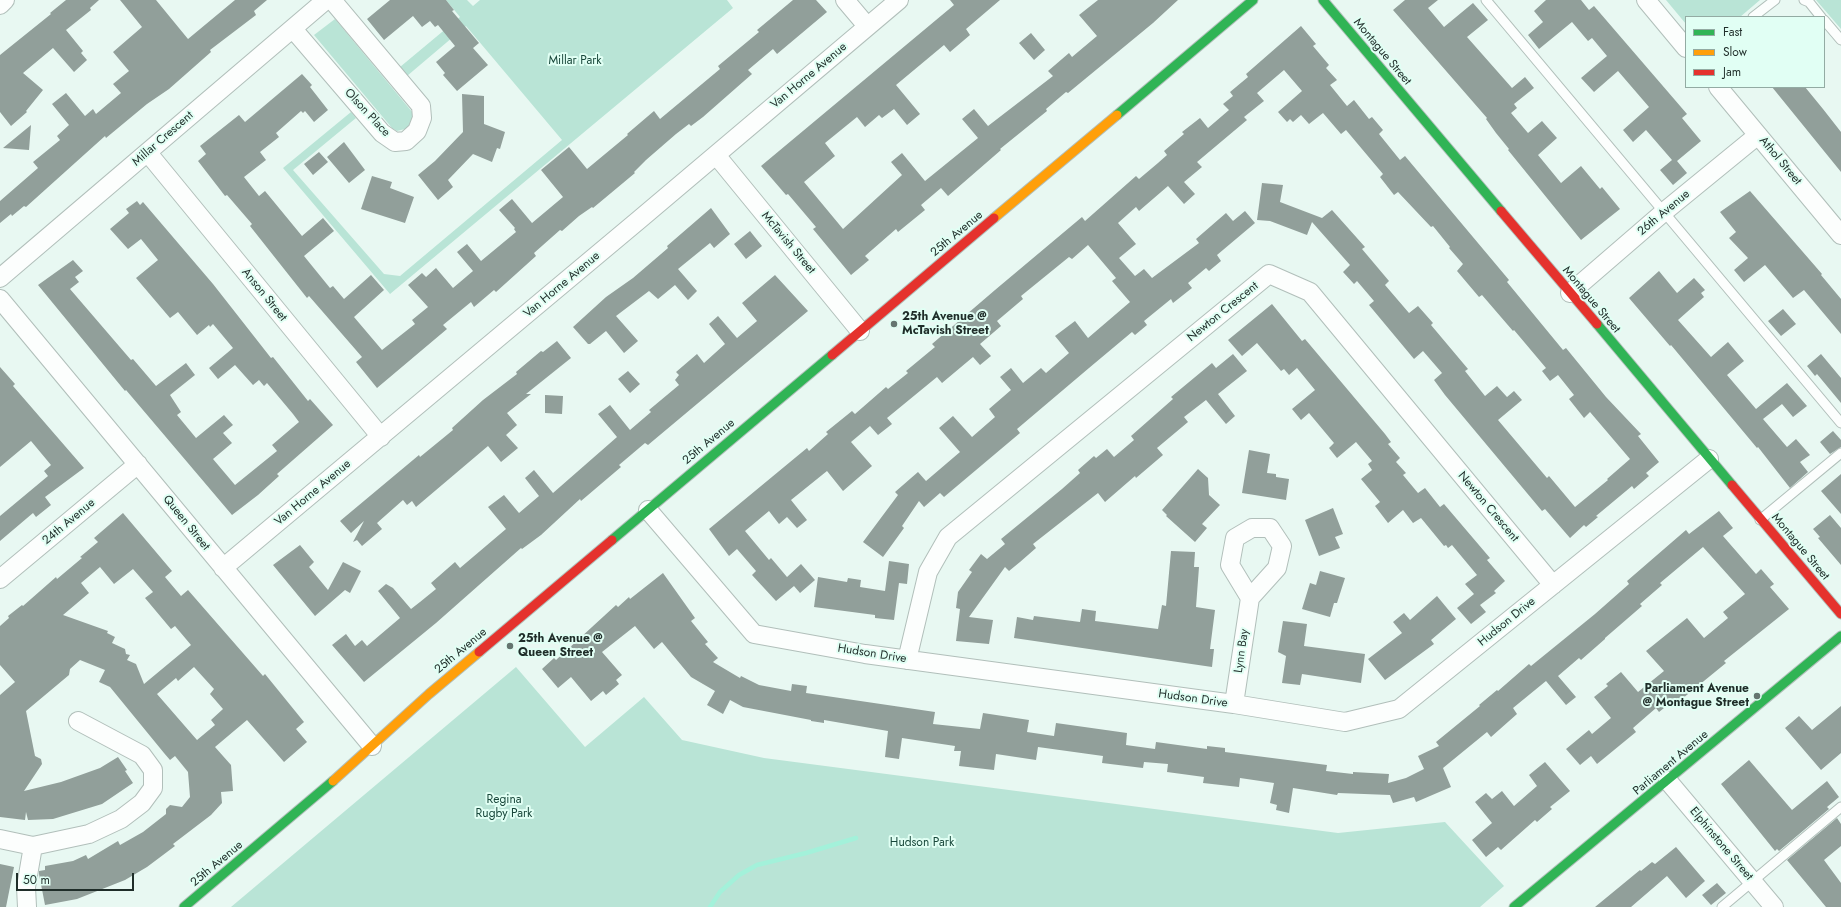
<!DOCTYPE html>
<style>
body{margin:0}
#map{position:relative;width:1841px;height:907px;overflow:hidden;background:#e8f8f2;font-family:Jost,sans-serif}
canvas{display:block}
.legend{position:absolute;left:1685px;top:16px;width:140px;height:72px;box-sizing:border-box;background:#e1fff4;border:1px solid #93aba3;margin:0;padding:5px 7px;list-style:none;font-size:12px;color:#1f2d29}
.legend li{display:flex;align-items:center;gap:8px;height:20px}
.legend b{width:20px;border:1px solid #93aba3}
.scale{position:absolute;left:16px;top:873px;width:118px;height:18px;box-sizing:border-box;border:2px solid #1f2d29;border-top:0;padding-left:5px;font-size:12px;line-height:14px;white-space:nowrap;color:#1f2d29;-webkit-text-stroke:3px #e1fff4;paint-order:stroke}
</style>
<div id="map">
<canvas width="1841" height="907"></canvas>
<ul class="legend">
<li><b style="height:5px;background:#30b455"></b>Fast</li>
<li><b style="height:5px;background:#ff9f0a"></b>Slow</li>
<li><b style="height:5px;background:#e5322d"></b>Jam</li>
</ul>
<div class="scale">50 m</div>
</div>
<script>
const g = document.querySelector('canvas').getContext('2d');
g.lineJoin = 'round';
function fillPath(path, color) {
  g.fillStyle = color;
  g.fill(path, 'evenodd');
}
function toPath(rows) {
  const path = new Path2D();
  for (const r of rows) {
    path.moveTo(r[0], r[1]);
    for (let i = 2; i < r.length; i += 2) path.lineTo(r[i], r[i + 1]);
  }
  return path;
}
function stroke(path, color, width, dash) {
  g.strokeStyle = color;
  g.lineWidth = width;
  g.lineCap = dash ? 'butt' : 'round';
  g.setLineDash(dash || []);
  g.stroke(path);
}
function label(font, color, halo, rows, align = 'center') {
  g.font = font + ' Jost,sans-serif';
  g.lineWidth = 4;
  g.setLineDash([]);
  g.textBaseline = 'middle';
  g.strokeStyle = halo;
  g.fillStyle = color;
  for (const [text, x, y, turn = 0] of rows) {
    g.save();
    g.translate(x, y);
    g.rotate((+turn || 0) * Math.PI / 180);
    g.textAlign = isNaN(turn) ? turn : align;
    if (halo) g.strokeText(text, 0, 0);
    g.fillText(text, 0, 0);
    g.restore();
  }
}
const green = toPath([
 [446,0,467,0,473,6,480,0,727,0,733,8,390,294,283,168,351,112,356,118,293,170,384,274,400,276,562,140,466,26,407,76,400,67,460,17],
 [1666,0,1760,0,1740,17,1686,17,1686,24],
 [1816,0,1841,0,1841,29],
 [335,19,413,113,414,118,409,128,397,131,392,128,314,35],
 [516,667,585,747,644,697,682,740,764,758,1338,833,1445,822,1504,886,1480,907,231,907]
]);
const stream = toPath([
 [710,907,720,892,739,875,757,865,806,853,856,838]
]);
const building = toPath([
 [66,0,99,0,90,8,91,10,66,30,83,51,81,53,87,60,74,72,53,48,23,73,43,90,26,111,27,112,11,126,0,112,0,55,51,14,50,13],
 [120,0,156,0,188,39,235,0,267,0,254,11,256,15,210,50,211,52,169,89,147,104,106,138,105,136,26,207,24,206,12,216,11,214,0,223,0,201,38,168,33,162,60,140,57,136,69,125,52,104,66,93,85,116,93,109,96,114,121,93,113,84,129,71,113,52,142,27],
 [390,0,446,0,454,10,452,11,479,43,473,48,488,65,457,91,443,75,445,73,436,62,455,46,438,25,435,27,430,21,422,27,413,16,384,40,367,19],
 [793,0,816,0,827,12,777,54,773,49,748,70,752,74,703,117,691,126,689,124,676,134,646,160,634,172,635,173,593,208,592,207,579,216,562,231,560,230,534,253,536,256,496,292,494,290,474,307,471,302,443,325,447,329,377,388,356,362,362,357,309,296,307,298,250,226,252,224,227,195,225,196,198,161,206,154,200,146,239,115,245,122,302,74,312,85,310,87,328,110,314,122,305,111,303,113,301,111,276,133,279,137,260,152,266,160,244,177,259,196,265,191,302,236,323,218,334,231,304,256,330,288,333,286,344,299,371,275,384,290,354,317,382,350,415,324,412,320,428,307,408,285,422,273,426,277,436,268,453,288,473,271,457,252,467,244,481,261,516,232,514,229,515,228,499,210,512,199,532,223,563,197,541,170,569,147,587,169,628,135,627,134,654,111,660,119,720,69,718,66,759,32,757,30],
 [950,0,1000,0,966,29,970,35,950,52,944,45,896,85,920,114,907,125,894,109,882,118,879,115,865,127,857,117,825,143,835,156,804,182,843,229,902,175,891,162,902,153,925,181,978,138,962,119,974,109,988,126,1053,76,1048,71,1069,53,1072,57,1097,36,1079,15,1098,0,1178,0,1153,23,1068,93,1066,92,1046,109,1047,111,1000,149,1001,150,948,196,941,188,921,205,925,210,898,232,896,229,865,256,869,260,851,275,813,229,816,227,788,194,786,195,761,166,954,5],
 [1405,0,1438,0,1428,8,1444,27,1473,3,1488,20,1467,37,1512,88,1525,77,1534,88,1514,104,1517,108,1511,113,1528,133,1542,121,1557,138,1538,155,1561,183,1581,166,1600,189,1602,187,1620,209,1581,240,1508,150,1509,149,1496,133,1486,119,1487,118,1393,10],
 [1546,0,1581,0,1589,10,1594,6,1687,114,1682,118,1701,141,1677,161,1687,173,1673,185,1660,170,1672,160,1646,130,1633,142,1623,130,1649,107,1618,71,1594,92,1581,78,1607,56,1592,38,1588,41,1572,22,1539,49,1528,35,1543,22,1534,11],
 [1301,26,1316,44,1313,46,1329,65,1326,68,1337,80,1330,85,1347,106,1354,100,1369,119,1372,117,1383,130,1379,134,1400,160,1405,156,1509,280,1507,282,1563,350,1566,348,1606,397,1641,434,1638,436,1659,462,1646,473,1649,476,1634,489,1632,486,1596,516,1598,517,1586,527,1584,525,1570,538,1545,509,1542,511,1445,395,1434,380,1442,373,1423,351,1414,359,1369,305,1374,301,1357,281,1354,284,1343,272,1350,265,1312,222,1307,235,1270,221,1257,220,1262,183,1283,185,1280,202,1322,218,1332,210,1365,247,1362,249,1389,281,1385,285,1409,313,1418,306,1433,323,1431,325,1468,369,1465,371,1485,396,1497,386,1507,397,1514,391,1522,400,1498,420,1547,478,1549,476,1575,507,1608,480,1607,479,1630,459,1590,412,1584,418,1569,399,1574,395,1558,375,1550,381,1542,371,1546,368,1514,330,1513,331,1482,295,1479,297,1457,271,1463,264,1449,248,1450,247,1433,226,1431,227,1398,192,1394,195,1380,177,1383,174,1346,130,1341,134,1323,113,1309,124,1301,115,1293,122,1290,119,1287,122,1278,112,1302,91,1284,70,1257,93,1264,101,1244,117,1247,120,1197,162,1202,167,1184,182,1195,194,1184,204,1168,186,1139,211,1136,207,1118,223,1136,244,1119,258,1135,276,1144,269,1152,278,1199,243,1196,239,1226,213,1233,221,1245,211,1255,223,1217,255,1221,261,1209,271,1206,268,1188,283,1192,288,1173,303,1171,299,1144,321,1147,325,1135,335,1132,332,1089,368,1017,429,1020,433,944,497,940,493,924,507,919,501,902,526,904,528,883,557,863,542,898,495,895,492,918,472,926,481,960,452,939,428,953,416,972,437,995,417,989,409,1011,390,1000,377,1011,368,1023,383,1041,368,1046,373,1069,353,1055,336,1075,321,1088,338,1130,302,1112,281,1116,278,1088,245,1072,259,1069,257,1021,296,1023,299,997,321,1001,326,980,344,991,356,980,365,973,357,942,383,937,377,887,418,892,424,878,435,870,426,851,442,872,466,858,478,843,491,827,471,791,500,807,520,797,528,787,517,779,524,769,511,745,531,769,560,771,558,787,577,801,564,815,580,800,593,794,586,776,601,752,575,756,571,737,549,729,556,709,529,807,448,809,451,828,434,826,432,852,411,855,414,886,387,888,389,908,373,906,371,935,347,932,344,995,290,1082,217,1085,221,1136,176,1139,179,1158,163,1167,155,1164,151,1184,134,1182,132,1200,118,1208,128,1229,110,1223,104,1233,96,1230,92,1248,77,1246,74],
 [1031,33,1045,50,1034,60,1019,43],
 [1772,87,1805,87,1823,109,1841,132,1841,172],
 [462,94,484,96,484,124,505,132,500,149,497,148,492,162,473,154,448,180,453,187,438,200,418,175,435,161,463,132],
 [31,125,29,150,3,148],
 [344,142,365,170,349,183,327,157],
 [319,152,328,162,313,175,304,164],
 [372,176,392,182,390,188,414,197,405,223,361,209],
 [1750,191,1822,274,1821,275,1841,299,1841,334,1804,290,1793,298,1765,265,1744,282,1734,270,1748,258,1729,238,1736,232,1720,212],
 [137,201,140,205,143,202,213,284,271,358,273,357,308,401,310,399,333,425,277,474,279,476,258,495,232,515,126,390,125,391,38,285,73,260,83,271,75,277,79,282,70,289,131,360,133,359,156,386,186,363,195,375,170,395,181,412,177,415,196,438,224,415,233,425,223,433,232,443,213,459,235,485,277,451,272,445,299,422,293,414,267,383,264,386,259,380,253,385,235,365,218,379,209,368,233,348,213,324,210,327,209,325,197,335,178,312,170,318,136,278,158,260,141,239,128,249,110,229,129,213,126,209],
 [711,208,730,234,714,248,710,243,678,269,697,291,688,300,675,285,658,299,649,291,616,316,638,341,624,353,606,331,590,344,588,344,573,327,606,297,633,278,668,248,667,246],
 [750,231,762,246,746,259,734,244],
 [1659,271,1677,293,1694,278,1705,290,1701,293,1704,297,1678,320,1711,357,1728,342,1744,361,1727,375,1756,409,1787,383,1807,406,1793,417,1782,404,1763,419,1787,447,1796,439,1810,455,1800,462,1808,472,1790,488,1758,447,1757,448,1671,345,1670,346,1629,298],
 [775,275,808,311,648,445,645,443,619,465,621,467,581,501,580,499,541,535,522,549,521,548,436,623,364,682,332,645,346,634,355,646,362,640,367,646,400,618,378,591,386,584,393,588,411,609,420,602,436,589,431,583,455,562,460,568,506,529,488,507,504,495,519,513,539,496,525,478,534,470,553,493,617,437,598,414,610,405,630,430,651,412,649,410,679,385,675,380,679,375,676,372,697,354,704,363,725,344,709,324,718,316,737,338,757,321,742,303],
 [1272,304,1302,341,1305,339,1385,434,1391,442,1388,444,1400,458,1396,462,1406,473,1403,475,1418,493,1425,488,1440,507,1444,504,1490,558,1487,560,1505,581,1494,591,1496,593,1480,605,1486,612,1471,624,1457,608,1474,594,1465,584,1477,575,1452,545,1448,548,1446,545,1444,546,1421,518,1413,523,1403,510,1388,523,1375,506,1380,502,1361,479,1372,470,1368,464,1372,461,1356,442,1337,458,1329,448,1334,443,1309,413,1301,420,1292,409,1315,390,1297,368,1289,375,1284,369,1281,371,1257,343,1242,356,1228,340],
 [1783,309,1796,324,1781,336,1768,321],
 [557,341,571,358,526,394,531,394,507,413,517,425,506,435,518,448,501,462,488,446,416,507,412,501,407,505,403,500,377,523,382,529,362,546,357,540,353,542,364,521,351,533,340,521,419,455,420,457,453,430,452,428,483,400,517,374,516,372,541,351,543,352],
 [1233,354,1247,371,1218,394,1235,416,1226,424,1206,400,1184,417,1188,422,1157,448,1163,455,1136,478,1135,476,1105,502,1098,493,1033,544,1036,548,1020,562,1009,571,1005,567,969,617,993,620,989,644,956,641,960,609,956,608,958,592,972,572,969,570,981,554,987,559,1005,544,1001,539,1062,489,1080,473,1078,470,1094,456,1096,458,1107,449,1114,457,1134,440,1131,436,1173,399,1171,397,1212,363,1216,368],
 [1821,354,1841,378,1841,403,1817,374,1815,376,1807,366],
 [0,367,15,384,13,386,84,468,45,497,51,505,36,517,33,513,0,541,0,516,48,476,44,471,51,465,31,441,0,467],
 [628,371,640,384,630,393,618,379],
 [545,395,563,396,562,414,545,413],
 [1833,431,1841,440,1841,447,1830,454,1820,442],
 [1249,450,1270,454,1267,473,1276,474,1276,477,1289,479,1286,500,1242,493],
 [1198,469,1208,478,1209,495,1220,505,1202,524,1207,528,1195,542,1166,516,1167,515,1162,510],
 [1841,474,1841,514,1821,491],
 [1333,508,1343,534,1335,537,1340,548,1319,556,1305,520],
 [1719,511,1733,528,1723,536,1756,574,1761,569,1774,584,1770,587,1789,609,1724,661,1726,663,1677,703,1674,700,1659,712,1656,708,1633,728,1636,732,1597,764,1591,756,1580,765,1566,749,1589,730,1592,734,1611,718,1594,697,1608,686,1606,684,1621,672,1638,692,1664,671,1646,651,1687,618,1704,638,1728,618,1723,612,1745,594,1703,547,1660,583,1662,585,1640,604,1642,606,1605,638,1605,639,1581,660,1579,658,1558,676,1576,697,1566,705,1546,681,1513,708,1517,714,1491,737,1487,732,1443,768,1451,787,1416,802,1414,797,1393,803,1390,795,1338,793,1337,795,1293,788,1289,813,1276,810,1277,805,1270,803,1274,783,1240,778,1239,787,1203,783,1204,777,1167,772,1168,764,1144,762,1143,768,1102,763,1103,756,1038,747,1036,760,996,754,994,770,959,766,961,751,954,751,955,746,902,738,899,759,885,757,888,731,824,720,824,723,811,721,811,720,743,707,730,700,723,714,707,705,715,691,691,677,662,642,654,649,635,626,602,652,622,675,616,680,619,684,606,695,603,691,591,701,571,677,558,688,542,669,554,658,556,660,616,605,618,607,629,597,630,599,663,573,695,618,691,621,708,642,705,644,718,658,713,662,740,678,741,676,759,685,791,691,792,684,807,686,806,693,935,712,933,724,980,729,983,713,1029,720,1027,732,1054,736,1056,723,1127,733,1126,745,1155,749,1156,742,1207,749,1207,746,1225,748,1225,752,1327,765,1326,771,1353,774,1353,772,1389,774,1388,783,1406,778,1424,769,1418,756,1439,746,1436,742,1480,706,1479,705,1497,690,1498,691,1529,664,1531,666,1595,614,1629,584,1627,581,1686,530,1689,534],
 [123,513,172,571,165,577,181,596,188,590,263,676,265,674,304,722,296,729,307,742,284,762,247,720,215,747,231,765,233,791,221,792,222,803,211,815,173,844,175,846,147,867,125,880,77,899,45,905,39,874,39,871,45,870,45,866,73,861,86,855,88,859,118,841,120,845,143,832,166,814,166,809,170,805,182,807,190,797,188,772,175,756,170,760,164,753,110,687,99,682,105,670,80,660,70,669,69,675,26,711,35,756,41,759,42,764,24,791,61,782,100,768,118,757,127,770,125,771,133,783,102,804,53,819,28,820,26,812,25,820,0,817,0,695,15,682,0,665,0,626,9,618,8,616,22,605,23,606,56,577,57,579,82,558,80,557,98,542,94,538],
 [100,567,114,584,133,569,153,592,145,598,171,629,175,626,191,645,144,684,136,664,127,660,130,655,126,654,125,649,112,643,115,637,107,633,108,631,63,615,89,593,81,583],
 [194,667,214,689,210,694,223,709,211,720,215,725,197,740,157,694,176,678,178,681],
 [1830,515,1841,528,1841,565,1818,538,1820,537,1813,529],
 [300,545,314,562,309,567,328,590,343,562,361,571,350,593,345,590,315,616,273,565],
 [1171,551,1195,552,1194,567,1199,567,1196,607,1215,610,1210,649,1214,649,1212,667,1014,638,1017,617,1033,620,1034,616,1080,622,1082,609,1096,611,1095,621,1158,629,1162,605,1166,606],
 [889,561,909,564,907,584,899,583,894,620,875,618,875,615,814,607,818,577,847,582,848,578,861,580,860,587,885,591],
 [1320,571,1345,578,1337,603,1334,603,1330,617,1302,609,1310,583,1316,585],
 [1437,596,1456,619,1431,640,1434,644,1385,680,1368,659,1402,633,1393,622,1404,613,1410,620],
 [1283,621,1307,624,1304,646,1365,654,1361,683,1302,674,1300,685,1282,683,1286,656,1278,652],
 [1841,706,1841,753,1821,770,1785,728,1799,716,1812,730],
 [1749,760,1792,810,1827,781,1839,797,1827,807,1829,809,1779,851,1777,849,1775,851,1721,784],
 [1545,762,1570,791,1550,807,1552,809,1537,822,1535,820,1501,850,1498,847,1486,857,1472,840,1492,823,1475,802,1486,793,1492,799,1502,791,1514,806,1537,786,1529,775],
 [1837,818,1841,824,1841,846,1824,860,1841,883,1841,907,1826,907,1787,860],
 [1676,847,1705,881,1686,898,1667,876,1631,907,1595,907,1640,870,1641,871,1652,862,1655,864],
 [0,864,14,867,6,907,0,907],
 [1717,883,1726,893,1711,905,1702,895]
]);
const lane = toPath([
 [1486,0,1841,423],
 [1804,0,1809,2,1821,17],
 [1753,17,1775,0],
 [1824,20,1841,40],
 [1760,520,1841,453],
 [1722,907,1841,807]
]);
const street = toPath([
 [845,0,867,26],
 [1646,0,1686,48],
 [0,5,5,0],
 [293,29,382,133,395,142,406,141,417,131,422,118,421,106,332,0],
 [1718,87,1841,235],
 [148,153,381,437],
 [716,155,860,331],
 [0,278,326,0],
 [1570,293,1665,211,1758,135],
 [0,299,372,746],
 [648,510,754,634,865,654,1234,704,1345,722,1399,709,1709,459],
 [223,568,640,219,899,0],
 [0,579,138,464],
 [907,660,928,572,948,537,1269,274,1310,292,1553,585],
 [1234,704,1250,598,1277,568,1282,546,1270,528,1252,528,1235,538,1230,565,1250,598],
 [1668,781,1774,907],
 [0,839,33,846,89,834,121,819,142,803,153,788,153,770,142,755,78,721],
 [27,907,26,887,33,846]
]);
const fast = toPath([
 [1323,0,1501,211],
 [1117,115,1253,0],
 [1597,324,1732,485],
 [612,540,832,355],
 [184,907,333,781],
 [1514,907,1841,636]
]);
const slow = toPath([
 [994,218,1117,115],
 [333,781,429,694,479,652]
]);
const jam = toPath([
 [1501,211,1597,324],
 [832,355,994,218],
 [1732,485,1841,614],
 [479,652,612,540]
]);
const markers = [
 [894,324,4,"#65746f"],
 [510,646,4,"#65746f"],
 [1757,696,4,"#65746f"]
];
const streetNames = [
 ["Montague Street",1382,52,50],
 ["Van Horne Avenue",809,76,-40],
 ["Olson Place",367,113,47],
 ["Millar Crescent",163,139,-41],
 ["Athol Street",1780,161,50],
 ["26th Avenue",1664,213,-40],
 ["25th Avenue",957,234,-40],
 ["McTavish Street",788,243,50],
 ["Van Horne Avenue",562,285,-40],
 ["Anson Street",264,295,51],
 ["Montague Street",1591,300,50],
 ["Newton Crescent",1223,312,-39],
 ["25th Avenue",709,442,-40],
 ["Van Horne Avenue",313,493,-40],
 ["Newton Crescent",1488,507,50],
 ["24th Avenue",69,522,-40],
 ["Queen Street",186,523,51],
 ["Montague Street",1800,547,50],
 ["Hudson Drive",1507,622,-39],
 ["25th Avenue",461,651,-40],
 ["Lynn Bay",1242,651,-82],
 ["Hudson Drive",872,654,9],
 ["Hudson Drive",1193,699,8],
 ["Parliament Avenue",1671,763,-40],
 ["Elphinstone Street",1721,844,50],
 ["25th Avenue",217,864,-40]
];
const parkNames = [
 ["Millar Park",575,61],
 ["Regina",504,800],
 ["Rugby Park",504,814],
 ["Hudson Park",922,843]
];
const poiNames = [
 ["25th Avenue @",902,317],
 ["McTavish Street",902,331],
 ["25th Avenue @",518,639],
 ["Queen Street",518,653],
 ["Parliament Avenue",1749,689,"right"],
 ["@ Montague Street",1749,703,"right"]
];
fillPath(green, '#b9e4d6');
stroke(stream, '#a3f1da', 4.5);
fillPath(building, '#919f9a');
stroke(lane, '#b1bfba', 11);
stroke(street, '#b1bfba', 20);
stroke(fast, '#b1bfba', 11);
stroke(slow, '#b1bfba', 11);
stroke(jam, '#b1bfba', 11);
stroke(lane, '#fcfefd', 9);
stroke(street, '#fcfefd', 18);
stroke(fast, '#30b455', 9);
stroke(slow, '#ff9f0a', 9);
stroke(jam, '#e5322d', 9);
for (const [x, y, r, color] of markers) {
  const dot = new Path2D();
  dot.arc(x, y, r, 0, 2 * Math.PI);
  g.fillStyle = color;
  g.fill(dot);
  stroke(dot, '#e1fff4', 1.5);
}
label('12px', '#1f2d29', '#e1fff4', streetNames);
label('12px', '#18473a', '#e1fff4', parkNames);
label('bold 12px', '#1f2d29', '#e1fff4', poiNames, 'left');
</script>
